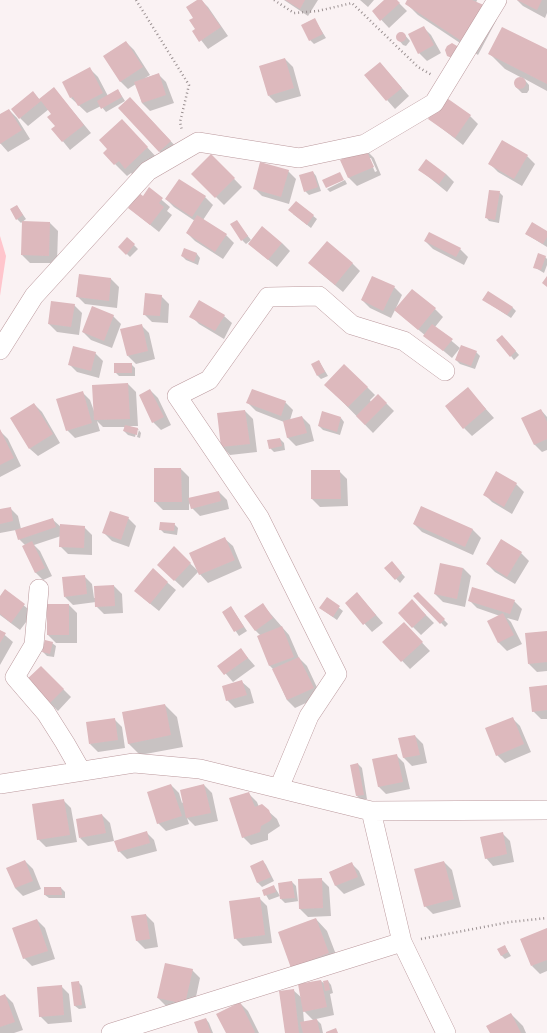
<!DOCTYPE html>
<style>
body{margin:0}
canvas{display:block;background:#faf2f3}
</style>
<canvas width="547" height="1033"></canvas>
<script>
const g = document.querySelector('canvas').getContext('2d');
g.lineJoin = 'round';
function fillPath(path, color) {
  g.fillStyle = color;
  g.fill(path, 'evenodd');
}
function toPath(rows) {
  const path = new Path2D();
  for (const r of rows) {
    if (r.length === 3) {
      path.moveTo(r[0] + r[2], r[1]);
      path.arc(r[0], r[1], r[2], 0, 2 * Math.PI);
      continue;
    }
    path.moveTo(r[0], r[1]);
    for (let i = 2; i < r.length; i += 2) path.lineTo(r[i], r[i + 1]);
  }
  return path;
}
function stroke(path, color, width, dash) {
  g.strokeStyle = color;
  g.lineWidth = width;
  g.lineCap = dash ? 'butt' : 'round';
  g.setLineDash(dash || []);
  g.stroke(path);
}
const green = toPath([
 [0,236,6,256,0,296]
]);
const shadow = toPath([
 [198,0,201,0,208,7,228,36,208,49,194,31,197,29,195,18],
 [284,0,318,0,308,16],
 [360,0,374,0,368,7],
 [385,0,396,0,407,11,389,28,373,11],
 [408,0,477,0,476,3,485,7,497,19,478,55,418,15,406,3],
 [517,0,547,0,547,13,545,18,523,6],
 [315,20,326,38,314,44,310,40],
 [423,27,431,35,441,53,427,61,419,53],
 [401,33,404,34,410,41,406,46,403,45,397,38],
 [126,42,134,50,150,75,145,78,158,74,166,82,174,103,150,111,142,103,136,84,128,89,120,81],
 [547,51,547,91,523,78,529,85,529,90,527,93,522,93,515,86,515,82,517,79,522,78,505,69,490,54],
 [285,59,293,67,301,96,276,103,269,96],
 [380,63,409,96,395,109,365,75],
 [90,69,98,77,108,96,118,90,125,101,106,112,101,106,87,113,71,98],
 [33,92,40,100,61,97,91,133,70,150,53,129,56,126,53,114,49,109,28,126,20,118],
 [138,106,178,149,167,159,159,151],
 [9,110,17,118,30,139,8,152,0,143,0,116],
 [470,116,478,124,463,145,430,119],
 [133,132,159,160,138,180,131,173,127,176,104,153],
 [366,150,374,158,381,175,357,186,349,178,341,161],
 [369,158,371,158,377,171,375,172],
 [211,155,242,187,224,205,193,174],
 [527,156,535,164,522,186,498,172,490,164],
 [420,170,446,174,454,182,447,192],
 [288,171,296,179,289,204,262,196,254,188],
 [313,172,316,176,321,191,309,195,305,191],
 [345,180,347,184,330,192,327,189],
 [149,189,170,207,167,211,172,215,159,232,129,208,143,197],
 [499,192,503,196,499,223,489,221,486,217],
 [205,197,213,205,203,220,226,235,234,243,223,259,195,241,187,233,195,221,174,207,166,199],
 [296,202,317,219,311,228,293,214],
 [17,206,26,219,21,223,17,219],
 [236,221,251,240,246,244,242,240],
 [50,223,58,231,57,263,30,263,22,255],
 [547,232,547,247,526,234],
 [128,239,138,249,130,257,120,247],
 [425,241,460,249,468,257,464,265,433,249],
 [282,243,290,251,277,267,249,244],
 [185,249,197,254,200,258,198,265,186,260,182,256],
 [545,257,547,259,547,265,544,273,534,267],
 [352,263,360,271,343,292,318,271],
 [79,276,111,279,119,287,117,308,85,304,77,296],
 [394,287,402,295,396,308,435,309,443,317,435,327,460,348,452,358,395,310,391,318,370,308,362,300],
 [161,296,169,304,168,323,152,322,144,314],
 [484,300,512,307,516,311,511,318],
 [74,305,82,313,79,335,57,332,49,324],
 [113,316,121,324,112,348,91,340,83,332],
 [191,316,224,316,232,323,224,339,199,324],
 [141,325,149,333,155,359,136,364,128,356],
 [506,340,519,355,514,360,511,356],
 [476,352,480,356,475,369,460,364,456,360],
 [95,353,103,361,99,378,77,372,69,364],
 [319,361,328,376,321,379,318,376],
 [131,364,135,368,135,376,119,376,115,372],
 [128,384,136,392,138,426,129,426,138,429,141,433,140,438,137,437,139,430,137,430,135,437,128,435,124,431,125,427,103,427,97,421,100,431,75,438,67,430,82,392,90,400,94,411],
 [367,387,375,395,370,400,371,402,378,395,394,411,373,433,334,393],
 [467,388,494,418,472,436,464,428],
 [150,390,158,398,171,425,161,430,153,422],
 [285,402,293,410,290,420,302,417,310,425,314,441,296,446,288,438,284,422,256,411,248,403],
 [34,404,42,412,60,443,38,456,30,449],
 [541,410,547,417,547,450,542,452,534,444],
 [245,411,253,419,257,452,230,455,222,447],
 [341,418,344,422,340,435,323,430,319,426],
 [0,431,8,439,21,466,0,477],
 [280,439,284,443,285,450,274,452,270,448],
 [155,469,181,469,189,477,189,499,219,492,227,500,229,509,200,516,192,508,189,503,189,510,163,510,155,502],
 [312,471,339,471,347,479,348,506,320,507,312,499],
 [516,484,524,492,512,514,492,502,484,494],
 [421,507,473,530,481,538,473,555,422,532,414,524],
 [10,508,18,516,21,529,52,519,61,527,84,527,92,535,92,555,68,554,60,546,61,536,34,545,40,551,52,576,43,580,35,572,26,546,19,539,16,530,0,533,0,510],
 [128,518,136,526,129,547,112,541,104,533],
 [174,524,178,528,177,535,164,533,160,529],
 [225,539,233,546,242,568,208,583,198,572,183,588,166,572,174,548,198,571],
 [521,553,529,561,515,584,495,572,487,564],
 [392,563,405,577,400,583,386,568],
 [463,568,471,576,465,607,443,602,435,594],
 [153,570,176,590,159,611,143,598],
 [84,576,92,584,94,598,96,598,95,587,114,586,122,594,123,613,104,614,96,606,96,602,73,605,65,597],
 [5,590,33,613,20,630,0,615,0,597],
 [357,593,383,623,372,632,346,603],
 [418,593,448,624,445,627,415,596],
 [327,598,343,611,337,620,320,608],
 [469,600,514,601,522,609,518,621,507,618,511,622,522,644,507,651,499,643,488,621,500,616,477,608],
 [69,605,77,613,77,643,56,643,48,635],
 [263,605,289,635,299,658,307,666,321,696,295,708,287,700,273,669,270,666,258,636,260,635,255,630],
 [231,607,247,631,239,636,223,612],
 [420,609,434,623,421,635,399,613],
 [0,631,13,642,0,665],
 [411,631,430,651,410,669,384,642],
 [547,632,547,671,537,672,529,664],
 [52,643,56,646,54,657,47,656,43,652],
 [241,650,255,666,233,682,219,666],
 [41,667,71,697,58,711,27,681],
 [242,682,250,689,254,703,235,708,227,700],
 [547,686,547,719,541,719,533,711],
 [165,705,177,717,183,747,140,755,128,743],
 [512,718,520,726,531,752,505,763,497,755],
 [114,719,122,727,125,748,98,752,90,744],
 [415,736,423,744,427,763,412,766,404,758,399,739],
 [396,755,404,763,410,789,386,794,378,786],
 [358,764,362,768,367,799,361,800,357,796],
 [171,785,179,793,182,803,204,785,212,793,218,821,195,826,187,818,189,824,166,831,158,823],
 [249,794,257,802,259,807,268,811,277,819,280,826,268,834,268,840,251,845,243,837],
 [63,800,71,808,77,842,46,847,38,839],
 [102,815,110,823,114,841,88,846,80,838],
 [146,832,154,840,157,851,127,859,119,851],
 [502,833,510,841,514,862,493,866,486,858],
 [25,861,33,869,41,889,23,896,15,888],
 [263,861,266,865,274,881,262,887,258,883,251,867],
 [444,862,452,870,461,907,433,914,425,906],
 [351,863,359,871,365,885,344,894,336,886,330,872],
 [321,879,329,887,331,916,308,917,300,909,299,901,285,903,281,899,292,882,296,886,298,901,299,901],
 [274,886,280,896,269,900,263,890],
 [61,888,65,892,65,898,49,898,45,895],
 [259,898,267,906,272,943,243,946,235,938],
 [146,915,154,923,158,947,145,949,137,941,132,917],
 [316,919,327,931,340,965,292,967],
 [37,920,45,928,55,959,32,966,24,958],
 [547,930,547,971,540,974,532,966],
 [505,946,511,956,505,959,501,955],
 [192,970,200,978,193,1011,166,1006,158,998],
 [321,981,325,984,328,981,331,985,333,993,330,994,334,1015,316,1019,321,1024,323,1033,286,1033,293,990,302,998],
 [303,1010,314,1021,304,1022],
 [78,982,82,986,86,1008,79,1009,75,1006],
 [61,986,69,994,72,1022,48,1024,40,1016],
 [5,995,13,1003,23,1030,14,1033,0,1033,0,997],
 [240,1003,248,1011,259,1033,227,1033],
 [511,1014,523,1026,526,1033,491,1033],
 [206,1019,209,1023,213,1033,199,1033]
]);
const building = toPath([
 [197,0,202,0,221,27,199,42,192,31,195,29,189,20,193,18,186,7],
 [285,0,305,0,300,9],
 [384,0,397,0,400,3,380,21,372,11],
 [407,0,472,0,486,6,466,44,405,4],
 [517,0,542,0,537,10],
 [315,18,323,34,309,41,301,25],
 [424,26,434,45,418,54,408,34],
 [502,27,547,49,547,84,488,54],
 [401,37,5],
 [126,41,143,67,120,82,103,56],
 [452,43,457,46,459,51,452,58,447,56,445,50,447,46],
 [285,58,294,88,268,96,259,66],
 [380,62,402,88,386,101,364,75],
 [90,67,103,93,78,106,73,97,70,98,62,82],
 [159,73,166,95,142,103,134,82],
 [520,83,6],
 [54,87,84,125,62,142,51,129,55,126,47,117,51,114,41,101,19,119,11,109,33,91,39,99],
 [118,89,122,97,101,109,97,101],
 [444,96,471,115,455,138,428,119],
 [130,97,171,141,159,152,118,108],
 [9,109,22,130,0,144,0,114],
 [122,119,148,147,125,169,119,161,114,165,103,153,107,149,99,140],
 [502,140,528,155,514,179,488,164],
 [366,149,374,167,348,178,340,160],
 [211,154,235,178,215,198,191,174],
 [426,159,446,174,439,184,418,170],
 [260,162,289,170,281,197,253,189],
 [313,171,318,187,304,192,299,175],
 [340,172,344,180,326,188,322,180],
 [179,179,206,196,192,217,165,199],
 [149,187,163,198,159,203,164,207,150,225,128,208,139,193,143,196],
 [489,190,500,191,495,220,485,218],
 [296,201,314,215,307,225,288,210],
 [17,205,23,215,16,220,10,209],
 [197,215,227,234,215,252,186,233],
 [237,220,248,236,241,241,230,224],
 [22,221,50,222,49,256,21,255],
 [532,222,547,231,547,237,543,244,525,234],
 [262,226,282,243,268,260,248,244],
 [429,232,461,248,456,257,424,241],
 [127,237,135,244,126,255,118,247],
 [327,241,353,263,335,285,308,263],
 [184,248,197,253,194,262,181,256],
 [538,253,546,256,541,270,533,268],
 [79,274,111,278,109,301,76,297],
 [372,276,395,286,383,311,361,300],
 [547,276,547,287,542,283],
 [412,289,436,308,418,330,394,310],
 [488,291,513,307,507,315,482,300],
 [145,293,162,295,160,316,143,315],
 [199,300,225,315,215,331,189,317],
 [51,301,75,304,71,327,48,324],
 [92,306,114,315,104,341,82,332],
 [142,324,148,351,127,356,120,329],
 [432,324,453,339,443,351,423,336],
 [502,335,516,351,510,357,496,340],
 [461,345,477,351,471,366,455,360],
 [73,346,96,352,91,371,68,365],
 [319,360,325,372,317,376,311,364],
 [114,363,132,363,132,373,114,373],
 [344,364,368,387,348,407,324,385],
 [128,383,130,419,94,420,92,385],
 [468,387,486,409,463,429,445,406],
 [150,389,164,417,152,423,139,395],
 [252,389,286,401,281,416,246,403],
 [83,391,92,423,66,431,56,399],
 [378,394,387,403,365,425,356,416],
 [34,403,53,434,29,449,10,418],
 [541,409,547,422,547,439,534,445,521,418],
 [245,410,250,444,221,447,217,413],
 [322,411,341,417,337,432,318,426],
 [302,416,307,433,287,438,283,421],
 [125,425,138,428,137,435,123,431],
 [0,429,14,458,0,465],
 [280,438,282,446,269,449,267,440],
 [154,468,181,468,182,502,154,502],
 [311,470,340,470,341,499,311,499],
 [496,471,517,483,504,507,483,495],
 [219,491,221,501,191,509,188,498],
 [421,506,473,529,465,547,413,524],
 [11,507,13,521,0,524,0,509],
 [110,511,129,517,121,540,102,533],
 [53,518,56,527,18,540,15,530],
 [160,522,175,523,174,531,159,530],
 [60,524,85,526,84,548,59,547],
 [225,537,235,560,199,575,189,553],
 [501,539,522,552,507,577,486,564],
 [32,541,45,568,35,573,22,546],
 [174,546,191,563,174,581,157,565],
 [392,561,402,573,395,580,384,568],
 [440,563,463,568,457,599,434,594],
 [153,568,168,582,150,604,134,591],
 [85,575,87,594,64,597,62,577],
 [114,585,115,606,95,607,94,586],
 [472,587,515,600,510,614,468,601],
 [5,589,25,604,11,623,0,614,0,596],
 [357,592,376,615,363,625,345,603],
 [418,592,445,619,440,624,413,596],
 [327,597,340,606,333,617,319,608],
 [412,599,426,615,412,628,398,613],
 [263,603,273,618,255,631,244,616],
 [47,604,69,604,69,635,47,635],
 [231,606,244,627,234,632,222,612],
 [503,613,514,635,498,643,487,621],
 [404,622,423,642,401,662,382,642],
 [282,626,294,657,269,666,257,636],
 [0,630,6,633,0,643],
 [547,631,547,662,528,664,525,633],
 [45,640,53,642,50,654,42,652],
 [241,648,248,658,224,675,217,666],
 [299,657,314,688,287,700,272,669],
 [41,666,64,689,49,704,25,681],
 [242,680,247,695,226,701,222,686],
 [547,685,547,710,532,712,529,687],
 [165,704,171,735,128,744,122,712],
 [513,717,524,744,496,756,485,728],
 [115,718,118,740,89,744,86,722],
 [415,735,420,755,403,758,398,738],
 [397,754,403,782,378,787,372,759],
 [358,763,364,795,356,796,350,765],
 [171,784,182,816,157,824,147,792],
 [204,784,211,813,186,818,180,790],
 [249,792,255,807,262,804,269,810,272,818,270,821,261,826,260,832,242,838,229,798],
 [64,799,70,835,37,840,32,804],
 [102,814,106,833,79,838,76,819],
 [147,831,150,843,118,852,114,841],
 [503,832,507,854,485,859,480,837],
 [25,860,33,881,15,888,6,868],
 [263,860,271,877,257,883,250,866],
 [444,861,454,899,424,907,414,869],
 [352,862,358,877,335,886,329,872],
 [322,878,323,908,299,909,298,879],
 [292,881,295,898,280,899,278,883],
 [274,885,276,892,264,896,262,890],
 [44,887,61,887,62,895,44,895],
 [260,897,265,935,234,939,229,901],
 [146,914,150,939,136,941,131,916],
 [316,918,329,953,291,968,278,932],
 [37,919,48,951,23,959,12,928],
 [547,928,547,960,531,966,520,939],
 [505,945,508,952,501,956,497,949],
 [165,963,193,969,185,1004,157,998],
 [321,980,327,1007,303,1012,298,984],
 [328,980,330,990,325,991,323,981],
 [79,981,82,1005,74,1006,71,982],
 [62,985,64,1015,39,1017,37,987],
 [294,989,299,1033,285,1033,279,991],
 [5,994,15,1022,0,1027,0,996],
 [240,1002,255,1032,254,1033,226,1033,216,1014],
 [511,1013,521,1033,490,1033,486,1026],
 [206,1018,211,1033,198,1033,194,1022],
 [317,1019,320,1033,303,1033,300,1022],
 [336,1028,338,1033,326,1033,326,1032]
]);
const path = toPath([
 [136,0,189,85,180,122,182,131],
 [274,0,294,13,318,11,352,3,418,67,432,75],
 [421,939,510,922,547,918]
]);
const minor = toPath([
 [0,350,34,296,148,171,198,142,299,158,365,144,434,103,497,0],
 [39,589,34,645,15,677,46,713,65,743,81,771],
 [0,784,134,763,200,769,371,811,547,810],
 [279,788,309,716,337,674,259,517,177,396,209,380,268,297,319,296,352,325,404,341,445,371],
 [371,811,402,942,446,1033],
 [111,1033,402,942]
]);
fillPath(green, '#ffc5cc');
fillPath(shadow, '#0003');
fillPath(building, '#ddb9bd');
stroke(minor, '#bb999d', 20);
stroke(path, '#9b9192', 2.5, [1, 3]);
stroke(minor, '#fff', 19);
</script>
